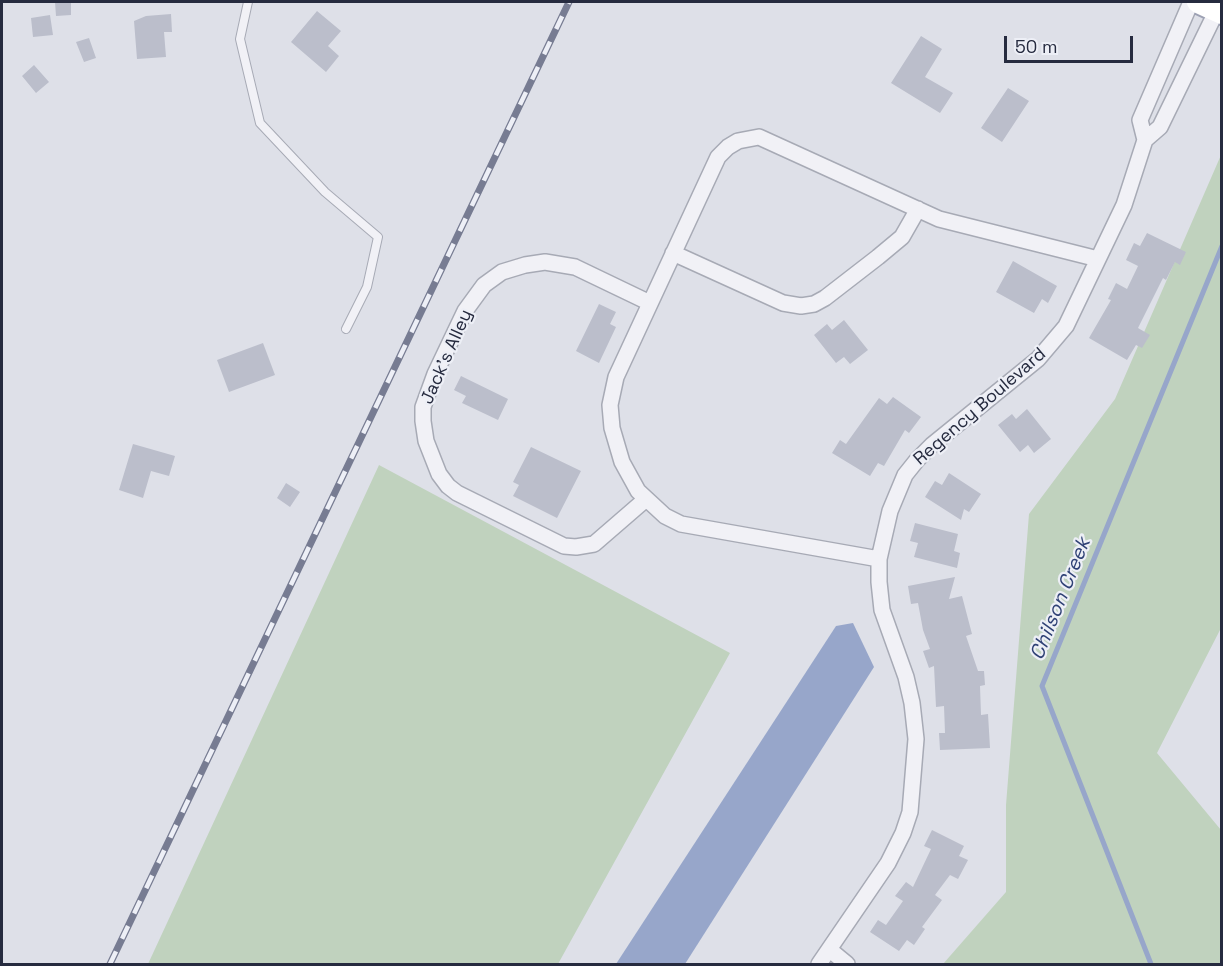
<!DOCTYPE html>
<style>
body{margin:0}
#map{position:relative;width:1223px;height:966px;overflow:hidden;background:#dee0e8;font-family:"Space Grotesk",sans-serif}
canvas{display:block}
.frame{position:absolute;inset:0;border:3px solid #262b3f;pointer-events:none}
.scale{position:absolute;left:1004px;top:36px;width:129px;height:27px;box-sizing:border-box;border:3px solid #262b3f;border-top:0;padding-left:8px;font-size:18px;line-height:21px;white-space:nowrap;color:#262b3f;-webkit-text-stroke:4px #edeff6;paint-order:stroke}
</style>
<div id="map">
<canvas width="1223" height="966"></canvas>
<div class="frame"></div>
<div class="scale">50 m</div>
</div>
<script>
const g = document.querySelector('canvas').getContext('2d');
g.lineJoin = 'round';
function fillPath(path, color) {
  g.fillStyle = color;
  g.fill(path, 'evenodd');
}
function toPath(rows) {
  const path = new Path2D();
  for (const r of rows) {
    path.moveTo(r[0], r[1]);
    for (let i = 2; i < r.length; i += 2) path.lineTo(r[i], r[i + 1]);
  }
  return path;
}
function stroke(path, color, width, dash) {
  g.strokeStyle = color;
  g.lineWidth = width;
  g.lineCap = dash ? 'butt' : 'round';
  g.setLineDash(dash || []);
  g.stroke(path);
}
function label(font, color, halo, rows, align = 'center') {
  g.font = font + ' "Space Grotesk",sans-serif';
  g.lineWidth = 4.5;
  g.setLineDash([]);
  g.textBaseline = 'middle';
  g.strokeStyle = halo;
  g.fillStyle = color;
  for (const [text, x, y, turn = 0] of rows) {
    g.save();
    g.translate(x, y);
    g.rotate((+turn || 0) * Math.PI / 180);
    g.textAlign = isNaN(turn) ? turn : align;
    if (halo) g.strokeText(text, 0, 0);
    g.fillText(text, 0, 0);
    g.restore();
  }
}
const green = toPath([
 [1221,155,1221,628,1157,753,1221,830,1221,964,943,964,1006,892,1006,805,1029,514,1115,399],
 [379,465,730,653,558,964,148,964]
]);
const water = toPath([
 [853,623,874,667,685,964,616,964,836,626]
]);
const stream = toPath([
 [1151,964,1042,686,1222,246]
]);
const building = toPath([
 [55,2,71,2,71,15,56,16],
 [317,11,341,31,328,46,339,56,326,72,291,42],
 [171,14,172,32,164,32,166,57,137,59,134,21,146,16],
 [50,15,53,35,33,37,31,18],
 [921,36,942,49,925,77,953,93,940,113,891,83],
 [89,38,96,58,84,62,76,42],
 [34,65,49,82,36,93,22,76],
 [1008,88,1029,101,1002,142,981,128],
 [1147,233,1186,252,1180,265,1175,262,1166,280,1163,278,1138,328,1150,335,1142,348,1136,345,1127,360,1089,338,1111,300,1108,299,1116,283,1127,289,1138,266,1126,260,1134,243,1140,246],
 [1013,261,1057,286,1048,303,1042,299,1034,313,996,292],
 [599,304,616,312,610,324,616,327,599,363,576,351],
 [844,320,868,350,850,364,844,357,836,363,814,335,827,324,832,330],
 [263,343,275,375,229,392,217,360],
 [461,376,508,399,498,420,462,403,466,396,454,390],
 [893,397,921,417,909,433,905,430,884,466,878,463,870,476,832,453,840,440,846,444,879,398,887,404],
 [1027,409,1051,439,1034,453,1028,445,1020,452,998,425,1012,414,1016,419],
 [133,444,175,456,169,476,151,471,143,498,119,490],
 [531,447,581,471,557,518,513,496,519,485,513,482],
 [949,473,981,494,969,512,964,509,961,520,925,497,935,481,942,485],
 [286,483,300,492,290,507,277,498],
 [915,523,958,534,954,551,960,553,957,568,914,557,918,543,910,541],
 [955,577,949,599,962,596,972,634,966,636,978,671,984,671,985,685,980,686,981,715,988,714,990,748,940,750,939,733,945,733,944,706,936,707,934,666,929,668,923,651,930,649,923,630,918,603,911,604,908,586],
 [932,830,964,846,959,856,968,860,958,879,950,875,935,895,942,900,922,927,925,929,914,945,907,940,899,951,870,932,878,920,886,925,903,901,895,896,906,882,913,887,931,849,924,846]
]);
const lane = toPath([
 [248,2,240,39,260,123,325,192,378,237,367,287,346,329]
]);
const street = toPath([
 [1191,2,1140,120,1145,140,1160,127,1217,10],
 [673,253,783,303,801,306,814,304,825,298,878,257,902,237,918,209],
 [646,499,594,544,576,547,564,546,457,493,448,486,439,474,426,441,423,421,423,407,435,374,465,311,484,285,502,272,525,265,545,262,575,267,650,303],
 [879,559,681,524,665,516,638,491,622,462,612,428,610,405,616,377,718,157,728,147,738,141,759,137,939,219,1098,259],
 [830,950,847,964],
 [819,964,888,863,903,833,910,812,916,739,912,703,906,677,882,610,879,582,879,559,890,511,905,475,917,460,932,445,1038,359,1066,326,1124,205,1145,140]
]);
const primary = toPath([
 [1198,2,1222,13]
]);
const rail = toPath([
 [110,964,569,2]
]);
const streetNames = [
 ["Jack's Alley",447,357,-66],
 ["Regency Boulevard",980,407,-41]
];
const waterNames = [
 ["Chilson Creek",1061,599,-68]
];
fillPath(green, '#c0d2be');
fillPath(water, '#97a6ca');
stroke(stream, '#97a6ca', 5);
fillPath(building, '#bbbecb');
stroke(lane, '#a7aab5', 10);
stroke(street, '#a7aab5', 18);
stroke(primary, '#9da1b4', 26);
stroke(lane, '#f1f1f6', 8);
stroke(street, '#f1f1f6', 15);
stroke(primary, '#fff', 22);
stroke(rail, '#777c92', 7);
stroke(rail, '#edeff6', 4.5, [14]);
label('18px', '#262b3f', '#edeff6', streetNames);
label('italic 20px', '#2f4175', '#edeff6', waterNames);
</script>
